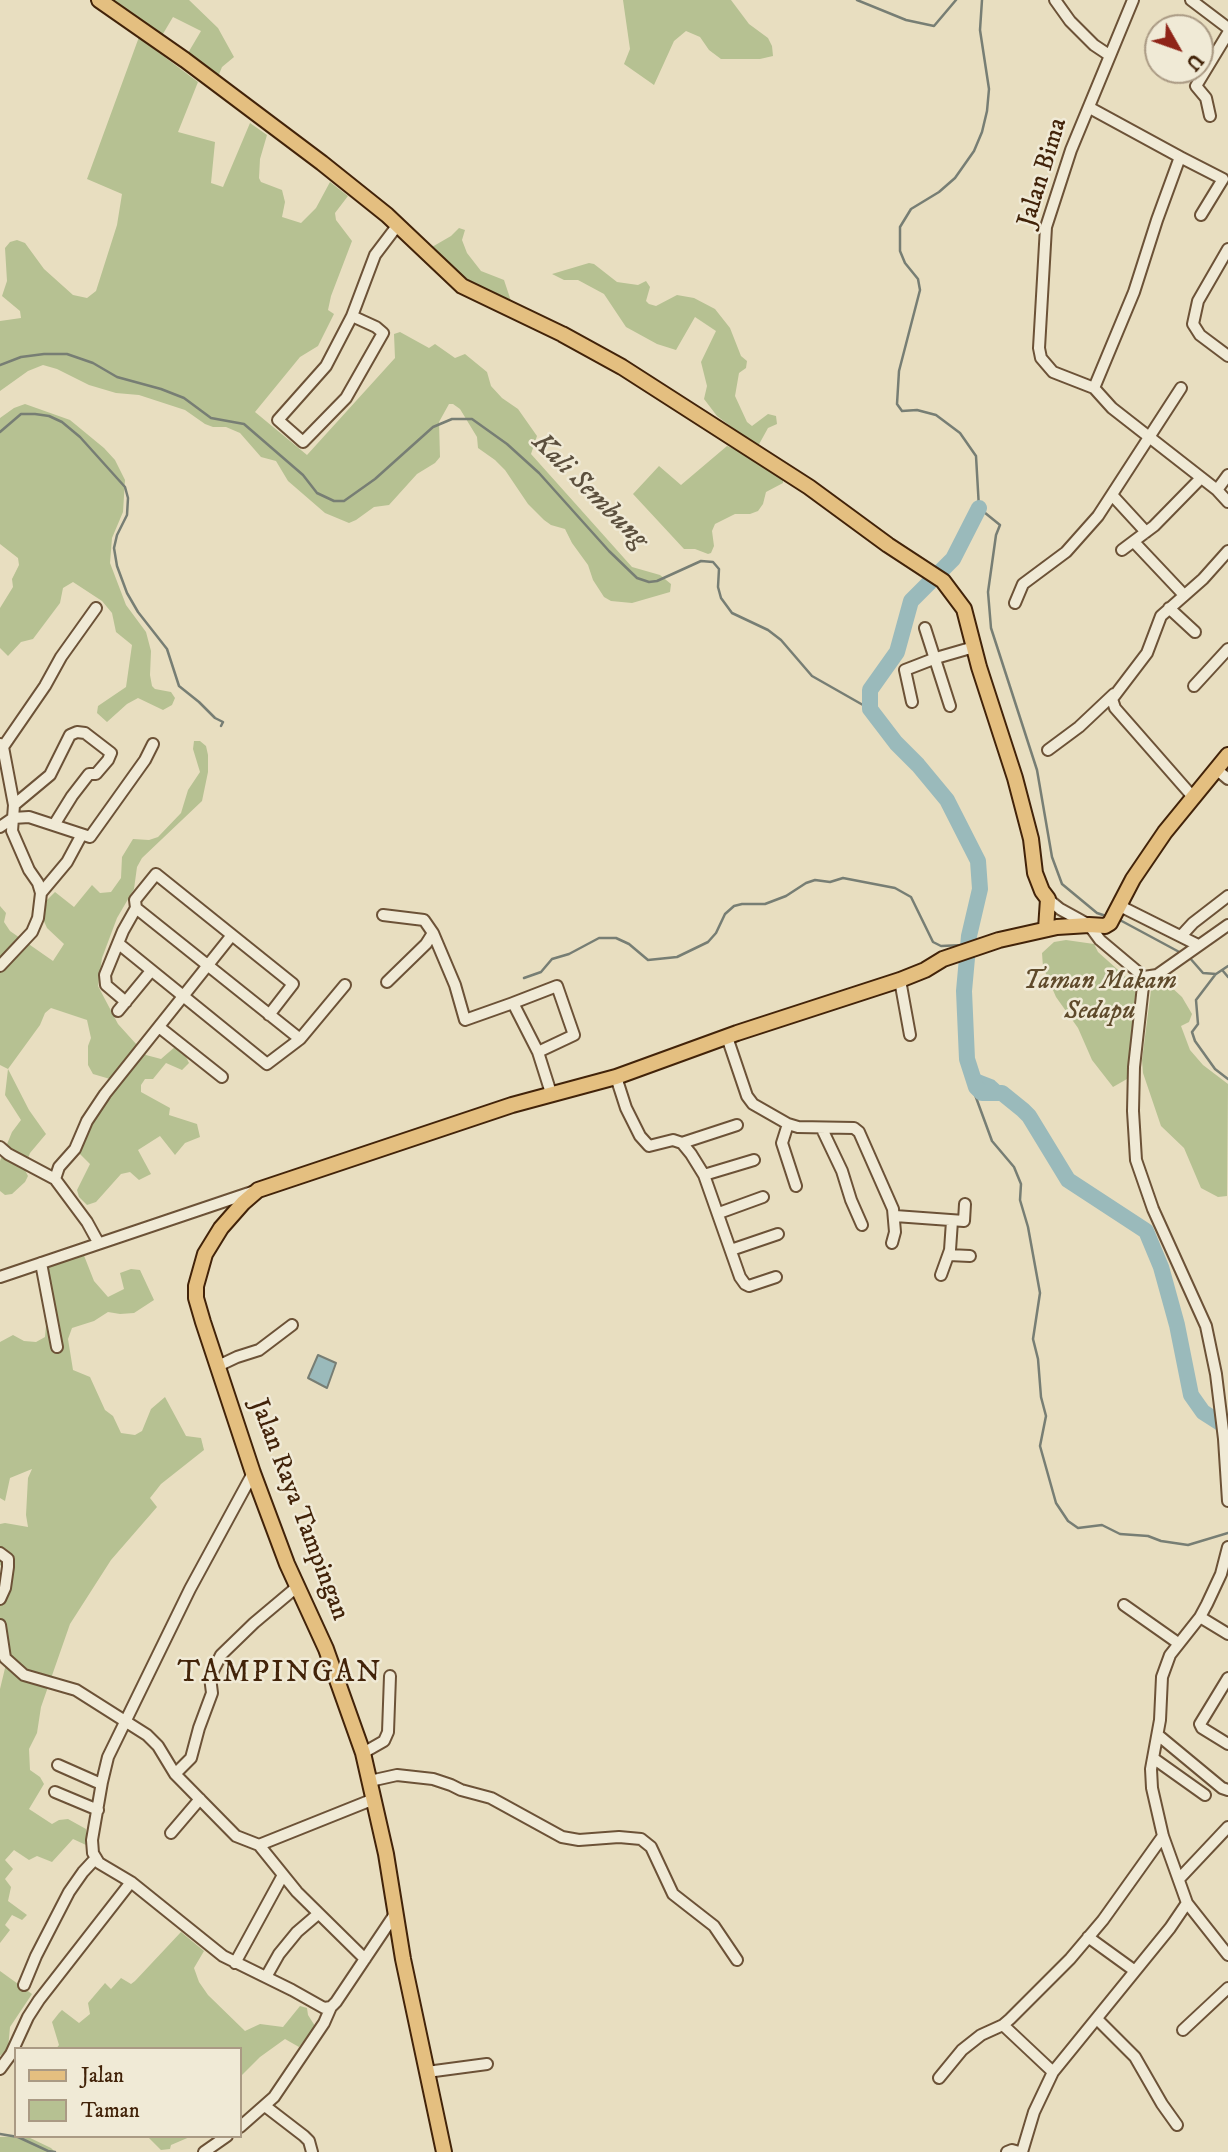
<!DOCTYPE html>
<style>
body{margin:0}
#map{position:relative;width:1228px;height:2152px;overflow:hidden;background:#e8dec0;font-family:"IM FELL DW Pica",serif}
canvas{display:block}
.legend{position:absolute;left:14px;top:2047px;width:228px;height:91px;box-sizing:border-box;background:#f0ead6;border:2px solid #aa9a84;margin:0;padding:9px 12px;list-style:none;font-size:21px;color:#422309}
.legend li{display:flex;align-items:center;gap:14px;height:35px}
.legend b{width:35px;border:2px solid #aa9a84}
.north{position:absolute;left:1144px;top:14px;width:70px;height:70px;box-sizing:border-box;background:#f0ead6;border:2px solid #aa9a84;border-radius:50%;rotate:130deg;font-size:19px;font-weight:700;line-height:28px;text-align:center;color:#422309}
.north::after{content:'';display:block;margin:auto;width:24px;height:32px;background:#8f2418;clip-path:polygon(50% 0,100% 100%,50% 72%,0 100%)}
</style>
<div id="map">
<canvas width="1228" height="2152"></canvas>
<ul class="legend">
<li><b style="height:9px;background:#e4bf80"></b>Jalan</li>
<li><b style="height:19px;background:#b6c192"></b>Taman</li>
</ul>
<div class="north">U</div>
</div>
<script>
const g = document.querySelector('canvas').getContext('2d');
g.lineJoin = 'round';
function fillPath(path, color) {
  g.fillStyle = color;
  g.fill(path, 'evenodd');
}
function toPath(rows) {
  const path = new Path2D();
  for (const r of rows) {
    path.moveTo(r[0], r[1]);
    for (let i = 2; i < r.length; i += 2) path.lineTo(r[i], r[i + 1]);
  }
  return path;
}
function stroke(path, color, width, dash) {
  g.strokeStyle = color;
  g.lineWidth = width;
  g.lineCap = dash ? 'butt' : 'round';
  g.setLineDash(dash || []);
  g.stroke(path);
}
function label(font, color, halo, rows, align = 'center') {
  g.font = font + ' "IM FELL DW Pica",serif';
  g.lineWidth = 5;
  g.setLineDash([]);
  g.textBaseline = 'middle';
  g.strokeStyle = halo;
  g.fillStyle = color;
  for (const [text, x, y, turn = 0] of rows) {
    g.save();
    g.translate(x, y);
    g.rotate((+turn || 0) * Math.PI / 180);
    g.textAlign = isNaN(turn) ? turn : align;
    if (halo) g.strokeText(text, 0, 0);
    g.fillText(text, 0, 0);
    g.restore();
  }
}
const green = toPath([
 [108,0,189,0,218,28,234,57,222,67,218,77,188,53,201,31,173,17,154,49,198,82,178,132,215,142,211,183,223,187,250,123,267,135,260,159,259,178,261,182,282,190,285,202,282,217,301,223,316,208,330,182,348,196,335,213,336,220,352,241,331,296,328,310,334,314,318,346,300,357,255,412,307,455,395,358,394,334,400,332,429,348,435,344,455,358,465,354,487,372,491,386,502,398,518,409,537,436,531,454,632,567,660,575,671,584,670,592,632,603,611,601,604,597,593,580,588,565,572,543,565,529,551,525,544,520,528,504,505,470,495,460,478,448,477,437,460,409,453,404,449,404,439,422,440,457,435,463,417,474,389,505,374,507,356,520,349,523,325,513,288,481,276,461,261,457,240,433,226,427,213,427,205,424,185,410,139,395,116,393,89,385,57,369,43,365,28,371,0,391,0,321,21,318,20,311,2,296,7,281,5,248,10,242,17,240,25,243,44,269,73,295,87,298,96,291,117,225,122,194,87,179,139,37],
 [623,0,731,0,749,24,768,38,772,46,773,56,760,59,721,59,709,50,700,37,686,31,674,41,654,85,624,64,630,49],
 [459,228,465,230,462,240,467,253,481,271,504,280,511,301,505,305,473,284,445,264,432,247,451,236],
 [589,263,594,264,617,282,638,285,646,281,650,287,646,301,649,304,656,306,677,295,694,298,715,309,730,328,741,356,747,361,746,368,739,373,735,396,747,422,752,426,768,414,776,416,777,424,768,428,752,457,783,478,783,483,766,492,763,504,758,511,750,514,735,514,715,524,712,531,714,546,711,553,708,554,695,549,684,549,633,494,659,466,681,485,727,446,739,451,746,438,717,416,704,399,707,386,701,362,716,331,695,317,676,350,657,344,626,327,604,294,578,280,564,280,552,274],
 [25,404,70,420,104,448,115,460,125,480,123,512,112,538,110,563,126,605,146,632,151,651,150,675,152,686,155,689,171,692,175,698,172,705,163,710,138,698,127,704,107,722,97,713,98,706,126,687,132,645,116,632,112,613,102,601,73,582,63,588,60,603,33,639,21,642,8,656,0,648,0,608,13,587,12,579,19,565,18,558,0,544,0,418,14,408],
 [194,741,200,741,206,746,208,755,208,772,202,801,142,858,137,867,134,889,117,918,102,958,98,986,118,1024,146,1055,161,1059,176,1046,183,1051,189,1063,182,1070,166,1063,153,1079,145,1079,141,1085,141,1092,170,1108,169,1115,197,1124,200,1137,185,1143,175,1155,160,1136,138,1150,151,1174,139,1180,130,1172,121,1174,96,1202,87,1205,79,1197,77,1190,90,1164,79,1153,70,1150,110,1079,93,1074,88,1065,88,1046,91,1038,87,1020,51,1008,45,1013,40,1025,8,1069,29,1110,46,1134,30,1153,24,1168,28,1176,25,1182,12,1194,5,1195,0,1191,0,1161,12,1132,21,1120,5,1095,8,1069,0,1065,0,906,6,913,4,922,10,931,53,961,64,944,47,928,43,919,47,900,55,892,74,907,92,885,100,893,111,892,121,878,122,857,133,839,149,840,158,837,181,813,188,790,200,772,193,749],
 [1066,940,1094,944,1098,952,1136,986,1127,1079,1113,1087,1092,1060,1078,1028,1056,997,1043,967,1042,953,1054,942],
 [1169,985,1182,997,1192,1014,1189,1022,1181,1026,1190,1050,1203,1065,1228,1084,1227,1196,1218,1197,1201,1188,1184,1148,1161,1126,1143,1073,1142,1060,1151,990],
 [83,1253,94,1281,108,1297,124,1289,120,1273,131,1269,140,1270,154,1300,134,1313,120,1314,108,1312,94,1321,72,1328,68,1339,73,1370,90,1377,105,1410,113,1416,121,1433,135,1435,142,1431,151,1409,165,1397,186,1436,201,1438,204,1450,161,1484,150,1498,157,1507,111,1560,70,1624,41,1707,37,1733,29,1749,30,1770,40,1777,44,1784,29,1809,52,1824,59,1820,68,1819,86,1829,87,1843,86,1845,73,1839,52,1862,37,1856,29,1860,14,1850,5,1860,13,1869,5,1879,11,1887,8,1901,27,1915,22,1920,12,1915,5,1925,10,1930,0,1943,0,1689,6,1664,0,1662,0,1576,3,1567,0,1565,0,1524,5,1523,28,1527,26,1515,28,1478,32,1469,10,1478,5,1501,0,1498,0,1342,13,1335,24,1341,36,1342,45,1337,46,1325,58,1320,46,1281,46,1268],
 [181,1932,204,1951,194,1968,199,1982,208,1995,245,2031,260,2024,283,2027,300,2006,307,2008,308,2015,315,2026,299,2047,285,2039,260,2057,240,2077,240,2049,56,2049,59,2045,52,2022,59,2013,62,2010,79,2023,90,2014,88,2003,105,1983,111,1989,121,1978,131,1984,135,1981],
 [0,1971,32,1994,10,2027,8,2049,0,2056],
 [26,2136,51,2148,55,2152,0,2152,0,2137],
 [147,2136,192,2136,171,2145,170,2149,161,2150]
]);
const water = toPath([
 [318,1355,336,1363,327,1388,308,1378,318,1355]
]);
const stream = toPath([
 [857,0,906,20,934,26,956,0],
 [982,0,980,30,989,89,987,111,982,132,974,151,955,178,939,192,911,209,900,227,900,251,905,263,918,279,920,290,899,371,897,404,902,411,917,410,936,415,960,433,976,456,979,508,1000,525,996,535,988,592,991,628,1037,770,1052,857,1062,884,1097,913,1109,917],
 [0,365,21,357,44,354,67,354,93,363,117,377,161,389,184,398,211,418,244,424,303,475,317,493,334,501,344,501,375,479,433,427,452,419,472,419,507,444,539,473,609,551,637,578,649,582,657,581,701,561,713,562,719,569,718,587,721,598,732,613,768,630,781,640,812,676,870,709],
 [0,432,21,414,35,414,49,416,62,422,80,437,125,487,128,498,127,515,117,535,114,548,117,566,127,593,138,612,167,649,179,686,199,702,215,718,223,722,221,726],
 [1118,919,1183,954],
 [1189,957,1203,973,1216,974,1228,966],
 [1223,971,1228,977],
 [1215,975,1196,1000,1198,1024,1192,1032,1195,1041,1215,1069,1228,1079],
 [524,978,541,972,552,959,569,954,599,938,616,938,629,944,648,960,677,957,708,942,716,933,725,914,734,906,742,904,765,904,786,896,806,883,815,880,830,882,843,878,895,888,911,897,933,942,941,946,964,945],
 [976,1087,974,1092,992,1141,1014,1167,1021,1184,1020,1200,1028,1227,1040,1293,1033,1339,1038,1359,1041,1397,1046,1416,1040,1446,1056,1503,1068,1521,1078,1528,1102,1525,1120,1534,1148,1536,1161,1541,1188,1545,1228,1533],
 [0,2134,18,2137,48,2151,55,2152]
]);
const canal = toPath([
 [974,1077,992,1084,1002,1093]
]);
const river = toPath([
 [979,508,953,559,911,601,897,652,870,690,870,709,896,743,918,765,947,800,978,861,980,889,969,936,964,991,967,1059,976,1087,982,1093,1002,1093,1023,1110,1029,1116,1068,1180,1146,1231,1161,1267,1177,1325,1191,1395,1203,1412,1228,1428]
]);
const minor = toPath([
 [1055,0,1070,21,1094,45,1109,55],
 [1133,0,1071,150,1046,227,1039,348,1041,358,1053,372,1094,388,1112,408,1217,490],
 [1191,0,1228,28],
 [1090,108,1180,157,1157,220,1134,292,1094,388],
 [1210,116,1206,98,1196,86,1228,33],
 [1180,157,1223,179,1201,215],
 [1228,249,1198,301,1193,324,1200,335,1228,356],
 [352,316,326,366,278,420,303,442,346,398,383,333,376,327,352,316,375,255,397,226],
 [1228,475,1217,490,1228,502],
 [1112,495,1146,532],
 [1134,542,1184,595],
 [1122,550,1154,526,1201,478],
 [1015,603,1023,584,1066,552,1098,516,1181,388],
 [1169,608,1195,632],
 [925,628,950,706],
 [1194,686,1228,649],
 [912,702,905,670,936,658,974,647],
 [0,744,3,747,14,805,13,818,0,827],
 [3,747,45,686,61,657,96,608],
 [1048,750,1079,727,1114,694],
 [1216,769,1228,779],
 [1193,797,1115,708,1112,699,1147,653,1161,616,1203,579,1228,551],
 [14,805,50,775,70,735,77,732,85,733,111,753,108,760,96,774,89,774,72,796,54,825],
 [41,893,67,862,81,836],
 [1048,899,1060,909,1089,925,1100,940,1144,977,1157,975,1228,925],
 [1120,906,1198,945],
 [136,908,300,1039,345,985],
 [383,915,424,920,433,933],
 [1181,936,1193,923,1228,896],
 [119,944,267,1064,300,1039],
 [0,966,32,932,38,918,41,893,38,883,29,870,12,831,13,818,29,817,90,837,145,760,153,744],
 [1144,977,1134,1067,1133,1111,1136,1160,1153,1209,1206,1326,1216,1374,1224,1439,1228,1501],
 [900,980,910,1035],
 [387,982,426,944,433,933,455,985,465,1020,513,1003,538,1052,551,1093],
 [126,1002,106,985,105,975,123,931,136,908,135,900,156,874,293,984,269,1015],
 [513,1003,557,986,574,1035,538,1052],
 [118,1011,151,971],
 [159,1027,222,1077],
 [727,1037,747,1096,753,1104,788,1124,798,1127,854,1128,859,1132,893,1209,895,1232,892,1243],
 [616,1077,626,1108,640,1136,649,1146,673,1140,682,1143,691,1154,704,1175,740,1277,745,1284,749,1286,776,1277],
 [788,1124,782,1143,796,1186],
 [822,1129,842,1171,851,1200,862,1225],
 [682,1143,737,1125],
 [0,1147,8,1154,55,1179,87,1222,98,1242],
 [704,1175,754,1160],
 [55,1179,59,1167,75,1149,87,1121,105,1094,232,935],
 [719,1213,763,1197],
 [895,1216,964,1221,965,1204],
 [731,1250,778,1234],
 [949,1255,970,1256],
 [41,1263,57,1347],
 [941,1275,950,1250,952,1221],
 [0,1277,252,1192],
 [218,1366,237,1357,259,1350,292,1325],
 [253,1473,190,1589,108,1757,102,1782,92,1840,93,1853,99,1863,131,1882,223,1956,292,1990,324,2008,331,2007,336,2002,395,1914],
 [0,1553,8,1559,8,1567,5,1588,0,1599],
 [1124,1605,1178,1643],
 [1200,1617,1228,1634],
 [0,1625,5,1658,24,1675,76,1690,147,1735,158,1746,175,1774,236,1836,259,1845,297,1892,365,1959],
 [1228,1678,1200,1724,1202,1728,1228,1744],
 [1158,1735,1222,1788,1228,1790],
 [363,1753,384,1741,388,1732,390,1676],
 [1153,1758,1205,1795],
 [58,1765,101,1784],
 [175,1774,191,1758,199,1728,212,1693,210,1677,221,1655,254,1623,298,1586],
 [370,1781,397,1775,433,1779,451,1785,461,1790,491,1798,562,1837,579,1840,619,1837,641,1839,651,1847,673,1894,714,1926,737,1960],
 [55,1792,98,1810],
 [171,1833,200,1799],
 [259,1845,374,1799],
 [1179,1879,1228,1827],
 [1187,1903,1228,1955],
 [1088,1937,1135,1971],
 [235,1963,283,1875],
 [266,1977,279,1954,297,1932,318,1914],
 [24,1985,36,1956,69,1892,83,1872,96,1858],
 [1097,2019,1135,2057,1162,2104,1177,2125],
 [1003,2025,1053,2072],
 [1183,2030,1228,1988],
 [0,2069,11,2054,28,2017,39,2000,131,1882],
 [427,2072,487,2064],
 [939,2078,962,2050,981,2035,1003,2025,1010,2019,1070,1959,1103,1920,1163,1836],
 [265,2106,304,2136,309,2141,312,2152],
 [240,2127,274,2097,324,2023,331,2007],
 [204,2152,227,2136],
 [1007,2152,1012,2150,1019,2152],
 [1022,2152,1034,2112,1053,2072,1170,1928,1187,1903,1163,1836,1152,1788,1151,1769,1160,1720,1162,1677,1170,1655,1200,1617,1207,1604,1221,1574,1228,1547]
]);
const major = toPath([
 [99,0,185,60,322,163,387,215,462,286,562,334,622,367,809,487,888,545,943,581,964,609,979,667,1015,778,1031,839,1035,873,1042,891,1048,899,1046,929],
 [444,2152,403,1959,386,1854,363,1753,326,1649,287,1564,253,1473,203,1322,196,1298,196,1286,205,1254,221,1228,243,1203,258,1190,512,1105,616,1077,737,1033,900,980,925,970,943,959,999,940,1057,927,1089,925,1105,926,1110,923,1133,879,1165,832,1228,755]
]);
const streetNames = [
 ["Jalan Bima",1044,173,-73],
 ["Jalan Raya Tampingan",298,1510,69]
];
const parkNames = [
 ["Taman Makam",1100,983],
 ["Sedapu",1100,1013]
];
const waterNames = [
 ["Kali Sembung",589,492,45]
];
const quarterNames = [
 ["TAMPINGAN",280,1675]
];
fillPath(green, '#b6c192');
fillPath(water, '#9ababb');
stroke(water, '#777e74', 2);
stroke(stream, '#777e74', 2.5);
stroke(canal, '#9ababb', 9);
stroke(river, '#9ababb', 16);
stroke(minor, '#6c5237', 14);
stroke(major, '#422309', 18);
stroke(minor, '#f0ead6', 10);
stroke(major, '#e4bf80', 14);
label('26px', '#422309', '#f0ead6', streetNames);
label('italic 26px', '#5f4a2b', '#f0ead6', parkNames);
label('italic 28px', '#5c503e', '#f0ead6', waterNames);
g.letterSpacing = '2px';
label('30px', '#422309', '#f0ead6', quarterNames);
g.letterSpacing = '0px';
</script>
